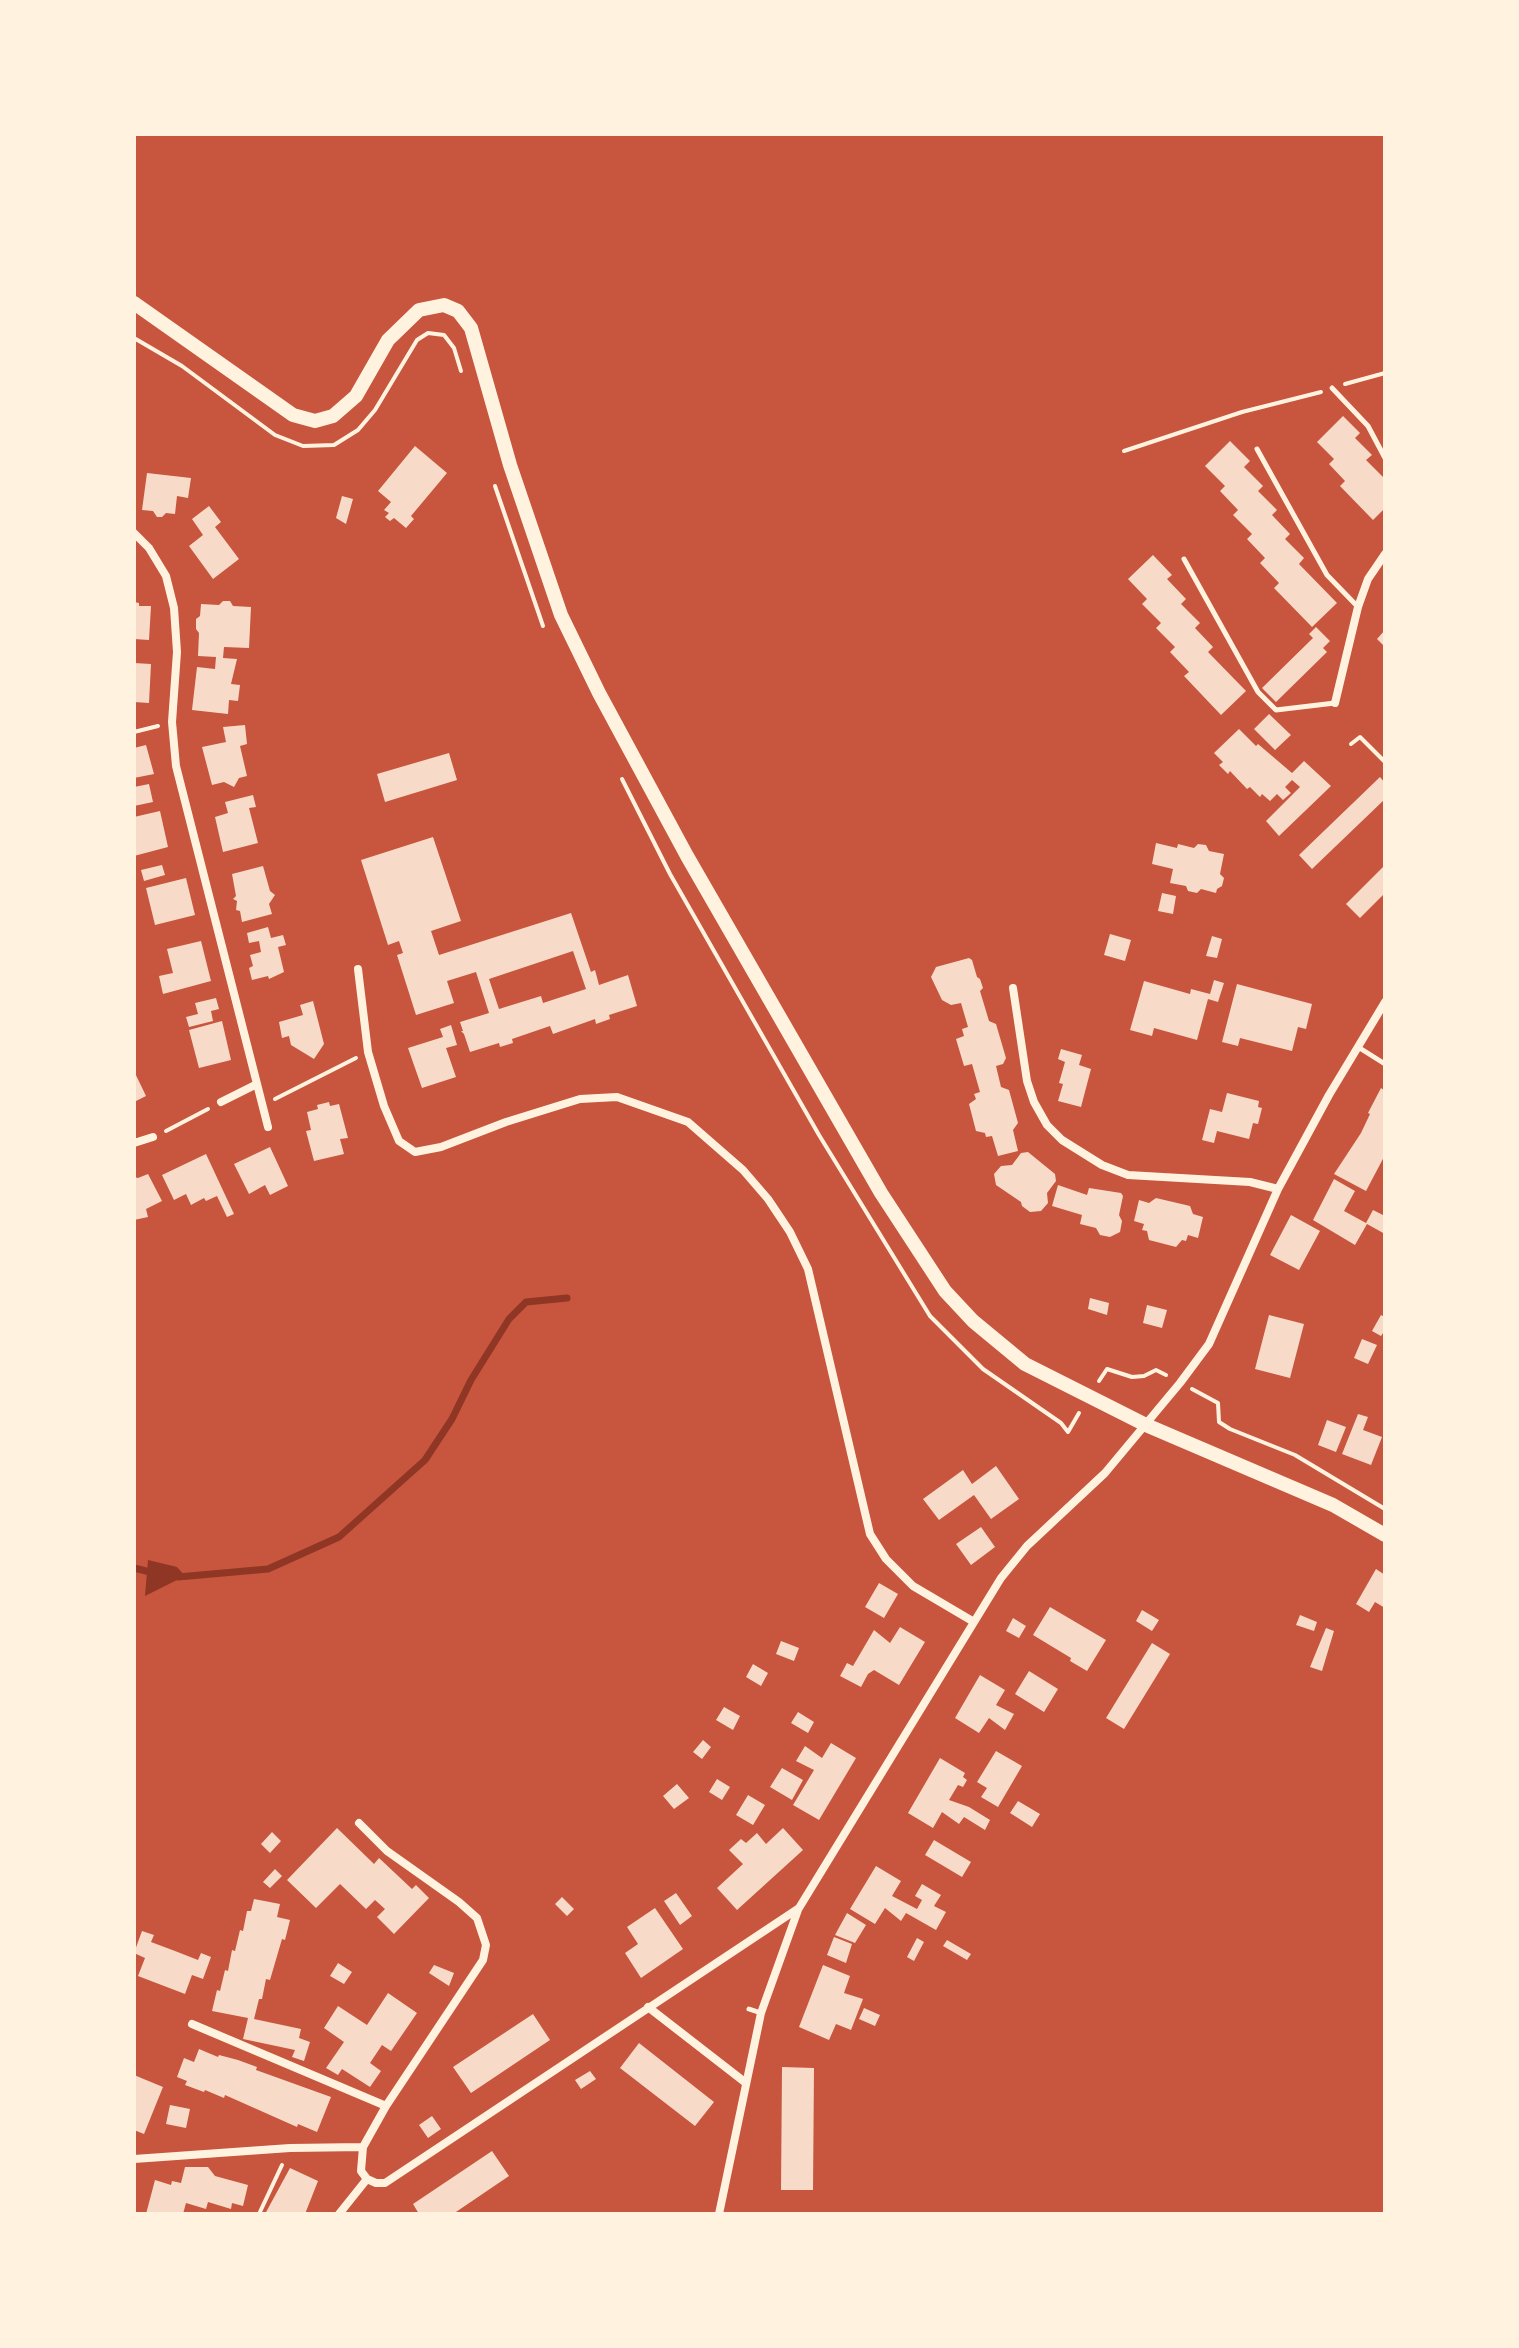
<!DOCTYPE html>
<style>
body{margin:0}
#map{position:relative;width:1519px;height:2348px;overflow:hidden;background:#c8553d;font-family:"Asap Condensed",sans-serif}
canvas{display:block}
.frame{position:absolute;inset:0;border:136px solid #fff3e0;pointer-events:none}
</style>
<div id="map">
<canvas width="1519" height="2348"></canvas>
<div class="frame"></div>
</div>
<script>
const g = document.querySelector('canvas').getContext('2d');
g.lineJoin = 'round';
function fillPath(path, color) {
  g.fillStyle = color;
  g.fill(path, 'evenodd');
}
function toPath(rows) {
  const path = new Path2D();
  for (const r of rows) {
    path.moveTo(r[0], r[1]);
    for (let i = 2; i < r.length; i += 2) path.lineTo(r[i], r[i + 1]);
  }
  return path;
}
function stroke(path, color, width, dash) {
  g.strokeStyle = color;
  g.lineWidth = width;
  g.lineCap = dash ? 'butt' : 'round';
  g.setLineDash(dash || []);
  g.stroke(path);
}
const water = toPath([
 [148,1560,177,1567,185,1576,145,1596]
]);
const stream = toPath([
 [134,1568,154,1573],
 [178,1577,268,1569,339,1537,425,1460,452,1419,471,1380,509,1319,526,1302,567,1298]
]);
const building = toPath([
 [1343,416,1360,433,1355,438,1372,455,1366,460,1385,479,1385,508,1373,520,1340,486,1345,481,1329,464,1334,459,1317,442],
 [1230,441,1250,461,1244,467,1263,486,1258,491,1277,510,1272,515,1290,534,1285,539,1304,558,1299,564,1337,603,1312,627,1274,588,1279,583,1260,563,1265,558,1247,539,1252,534,1233,515,1238,510,1220,491,1225,486,1205,466],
 [415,446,447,473,411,516,414,519,406,528,394,518,390,521,385,517,389,513,384,510,391,502,378,491],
 [147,473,191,478,188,498,177,496,175,514,166,513,162,517,157,517,153,511,142,510],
 [342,496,353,499,346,524,336,518],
 [209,506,221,522,215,527,239,559,213,579,189,546,203,535,192,519],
 [1153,555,1172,575,1167,579,1186,599,1181,604,1200,623,1195,628,1213,647,1208,652,1246,691,1221,715,1184,676,1189,672,1170,652,1175,647,1156,628,1161,623,1142,604,1147,599,1128,579],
 [223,601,230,601,233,606,251,607,249,648,224,647,223,658,237,659,231,684,240,685,238,701,229,700,228,714,192,710,197,667,215,669,216,657,198,656,199,633,196,629,196,619,200,616,201,604,219,605],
 [134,602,139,603,139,606,151,606,149,640,134,639],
 [1316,627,1330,641,1323,648,1327,652,1276,702,1262,688,1313,638,1309,634],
 [1385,630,1385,647,1377,639],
 [134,663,151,664,149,703,134,702],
 [1269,714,1291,735,1275,750,1254,729],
 [245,725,247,744,240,746,247,776,239,778,234,787,224,782,212,785,202,747,226,742,223,727],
 [1239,729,1256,746,1258,744,1292,773,1304,761,1331,786,1279,836,1266,821,1300,787,1292,780,1285,787,1291,793,1283,800,1277,794,1270,801,1262,794,1260,797,1250,787,1247,789,1230,771,1228,774,1219,765,1223,762,1214,753],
 [146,745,154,774,134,778,134,748],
 [449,753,457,780,385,802,377,774],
 [1380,777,1385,783,1385,799,1312,869,1299,855],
 [149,784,153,802,134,806,134,787],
 [253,795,256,807,249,808,258,843,223,852,215,817,228,813,225,802],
 [160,811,168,847,134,856,134,817],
 [433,837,461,921,431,931,439,955,571,913,591,972,595,970,599,985,628,975,637,1006,609,1015,610,1019,596,1024,595,1019,553,1034,550,1026,512,1039,513,1043,500,1047,499,1043,470,1052,464,1034,461,1031,463,1031,460,1022,489,1013,476,972,447,981,454,1003,416,1015,397,955,403,953,399,941,388,945,361,860],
 [573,951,586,989,543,1003,541,996,499,1009,489,979],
 [1156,843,1177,848,1178,844,1194,848,1198,844,1206,845,1209,851,1224,854,1220,874,1224,878,1222,886,1217,889,1216,893,1201,889,1197,893,1188,891,1186,886,1170,883,1173,869,1152,864],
 [162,865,165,875,144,881,141,870],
 [1385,865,1385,893,1360,918,1346,904],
 [263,866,270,891,275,895,269,904,272,914,242,922,240,911,236,910,237,901,233,899,236,896,232,874],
 [186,878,195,915,155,925,146,888],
 [1162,893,1176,896,1173,914,1158,911],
 [268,927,271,938,283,935,286,945,278,947,284,972,269,979,268,976,252,980,249,968,253,966,250,955,261,952,259,941,249,943,247,933],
 [1110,934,1131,940,1125,961,1104,955],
 [1212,936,1222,939,1217,958,1206,956],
 [201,941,211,981,163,994,159,976,173,973,167,949],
 [969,958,972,960,977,977,980,979,983,988,980,991,989,1021,996,1024,1006,1058,1003,1064,996,1066,1001,1087,1009,1090,1018,1123,1013,1130,1018,1151,998,1156,992,1136,986,1137,985,1133,976,1131,969,1104,976,1099,974,1094,980,1092,972,1064,964,1066,956,1039,964,1036,962,1029,968,1027,961,1003,951,1005,942,1000,931,977,936,967],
 [1214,980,1224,983,1218,1002,1208,999,1197,1040,1154,1028,1152,1036,1130,1030,1144,981,1190,994,1191,989,1210,994],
 [1237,984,1312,1004,1306,1029,1298,1027,1292,1051,1240,1038,1238,1046,1222,1042],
 [216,998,219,1009,211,1011,213,1021,189,1027,186,1017,198,1014,195,1003],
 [313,1001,324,1044,314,1059,291,1045,289,1036,282,1038,279,1022,303,1015,300,1005],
 [222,1021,231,1060,199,1068,189,1030],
 [451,1025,457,1045,446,1048,456,1077,422,1088,408,1048,443,1037,440,1029],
 [1061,1049,1082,1055,1079,1065,1091,1069,1081,1107,1058,1101,1063,1084,1059,1083,1065,1062,1058,1059],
 [134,1071,146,1096,134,1102],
 [1381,1088,1385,1091,1385,1155,1366,1191,1334,1174,1361,1133,1370,1114,1368,1113],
 [1227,1093,1259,1101,1258,1107,1262,1108,1258,1124,1253,1123,1249,1139,1217,1131,1214,1143,1202,1140,1210,1109,1222,1112],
 [329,1102,330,1106,339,1104,348,1138,340,1139,344,1154,314,1161,306,1131,311,1130,307,1112,318,1109,317,1105],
 [270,1147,288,1186,270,1195,265,1185,249,1194,234,1164],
 [1028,1152,1055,1174,1056,1181,1047,1193,1048,1203,1041,1211,1030,1212,1022,1206,1021,1202,996,1185,994,1174,1001,1166,1012,1165,1021,1153],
 [206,1154,234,1214,227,1217,217,1196,206,1201,204,1198,191,1205,186,1194,174,1200,162,1175],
 [148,1174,162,1201,146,1209,148,1217,134,1220,134,1177,138,1178],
 [1334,1179,1355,1191,1344,1211,1366,1223,1373,1210,1385,1216,1385,1234,1367,1224,1355,1245,1313,1220],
 [1058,1185,1087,1195,1089,1188,1121,1193,1123,1196,1119,1215,1122,1221,1120,1232,1110,1237,1100,1235,1096,1228,1080,1224,1082,1215,1052,1206],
 [1156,1198,1190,1206,1193,1214,1203,1217,1198,1238,1188,1235,1186,1241,1182,1240,1176,1247,1149,1240,1147,1231,1142,1230,1144,1224,1134,1221,1139,1200,1149,1203],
 [1291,1215,1320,1231,1299,1270,1270,1255],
 [1090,1298,1109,1303,1107,1315,1088,1309],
 [1147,1305,1167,1310,1162,1328,1143,1323],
 [1269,1315,1304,1324,1290,1378,1255,1369],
 [1381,1315,1385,1317,1385,1330,1381,1336,1372,1331],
 [1362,1339,1377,1345,1368,1364,1354,1358],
 [1358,1414,1368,1417,1363,1430,1382,1437,1371,1465,1342,1454],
 [1327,1420,1346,1427,1336,1452,1318,1445],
 [996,1466,1019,1499,991,1519,974,1495,939,1520,923,1499,963,1470,972,1484],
 [981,1527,995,1547,971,1565,956,1544],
 [1376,1569,1385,1575,1385,1608,1375,1602,1369,1612,1356,1604],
 [879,1583,898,1594,884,1618,865,1607],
 [1050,1607,1106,1640,1087,1671,1070,1661,1071,1658,1033,1635],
 [1142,1610,1159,1620,1152,1631,1136,1621],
 [1300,1615,1317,1622,1314,1631,1296,1625],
 [1013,1618,1026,1626,1019,1638,1006,1631],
 [900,1627,925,1642,899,1685,874,1670,868,1674,861,1687,840,1676,847,1663,853,1666,874,1630,890,1643],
 [1326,1628,1334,1631,1322,1671,1310,1667],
 [781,1641,799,1648,794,1661,776,1654],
 [1152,1643,1170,1654,1124,1729,1106,1718],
 [753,1664,768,1673,761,1686,746,1677],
 [1029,1671,1058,1689,1044,1712,1015,1694],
 [980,1675,1005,1690,996,1705,1014,1714,1005,1730,989,1718,979,1733,955,1718],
 [724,1707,740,1716,733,1730,716,1720],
 [798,1712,814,1722,808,1733,791,1723],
 [703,1740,711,1747,702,1759,693,1752],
 [831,1743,856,1758,819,1820,793,1805,814,1770,796,1761,805,1746,822,1758],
 [996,1751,1022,1766,998,1807,981,1797,987,1788,977,1782],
 [940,1758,965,1773,963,1777,967,1780,963,1787,958,1785,949,1800,969,1807,990,1820,985,1830,964,1817,959,1824,942,1812,933,1828,908,1813],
 [782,1768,803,1780,792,1800,770,1787],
 [717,1779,730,1787,722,1800,709,1792],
 [677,1784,689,1798,674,1809,663,1796],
 [748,1795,765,1805,753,1825,736,1815],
 [1018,1801,1040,1814,1032,1827,1010,1813],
 [337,1828,374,1864,379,1858,412,1889,416,1885,429,1898,394,1934,377,1917,385,1909,375,1900,366,1909,340,1884,316,1908,287,1880],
 [783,1828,803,1850,737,1910,717,1888,743,1864,729,1850,741,1839,746,1843,757,1833,766,1844],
 [272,1832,281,1841,270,1853,261,1844],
 [934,1840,971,1862,962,1877,925,1855],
 [876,1866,901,1881,892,1896,917,1909,922,1900,915,1896,922,1884,941,1895,934,1906,946,1912,936,1930,906,1913,901,1921,885,1908,875,1924,850,1909],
 [275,1869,282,1876,270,1888,263,1882],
 [676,1893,692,1916,680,1925,664,1901],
 [562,1897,574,1909,567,1916,555,1904],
 [254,1899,280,1904,277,1917,290,1920,285,1940,282,1939,270,1980,266,1979,262,1999,259,1999,254,2019,301,2029,299,2038,310,2042,304,2061,292,2057,295,2050,243,2039,248,2018,212,2011,217,1990,220,1991,225,1970,228,1971,232,1950,235,1951,240,1930,243,1931,247,1911,251,1911],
 [655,1908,683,1949,641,1978,625,1953,638,1944,627,1927],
 [847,1913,866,1925,855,1943,835,1935],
 [142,1931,154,1935,151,1942,175,1951,198,1960,201,1953,211,1957,203,1979,192,1975,185,1994,138,1976,145,1958,134,1953],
 [834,1937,852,1944,846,1963,827,1955],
 [917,1938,924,1942,914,1961,907,1957],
 [947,1940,971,1954,967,1960,943,1946],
 [338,1963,352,1972,344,1984,330,1976],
 [434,1965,454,1973,449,1986,429,1973],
 [823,1965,850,1976,844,1993,863,1999,851,2030,836,2024,829,2040,799,2027],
 [388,1993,417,2013,391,2051,382,2045,370,2063,381,2071,370,2087,342,2069,338,2075,326,2068,344,2042,324,2028,338,2006,367,2025],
 [864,2008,880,2015,875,2026,859,2019],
 [533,2014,550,2040,471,2093,453,2067],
 [639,2043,714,2102,695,2126,620,2068],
 [199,2049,218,2057,219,2055,238,2060,257,2067,256,2070,331,2097,317,2132,298,2124,297,2127,225,2095,224,2098,205,2090,204,2092,185,2085,187,2081,177,2077,184,2058,194,2062],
 [782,2067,814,2068,813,2190,781,2190],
 [590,2071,596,2079,581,2089,575,2080],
 [134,2075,163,2087,144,2134,134,2130],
 [170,2105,190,2109,186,2128,166,2124],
 [432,2116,441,2129,428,2138,419,2125],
 [492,2151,509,2176,453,2214,419,2214,413,2204],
 [185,2167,208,2167,215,2176,248,2185,243,2206,232,2203,231,2209,208,2202,206,2209,186,2203,183,2214,146,2214,155,2180,171,2185,172,2181,181,2183],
 [290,2168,318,2181,305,2214,265,2214]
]);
const path = toPath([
 [134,338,182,366,275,435,303,446,334,445,358,430,375,410,417,340,428,333,444,335,454,348,461,371],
 [1345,384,1385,373],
 [1124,451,1242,412,1321,392],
 [495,486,543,626],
 [134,732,158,726],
 [1351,744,1360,737,1385,762],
 [622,779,670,874,819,1135,930,1316,983,1369,1061,1423,1068,1432,1079,1413],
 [275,1099,356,1058],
 [166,1131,208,1109],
 [1099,1381,1107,1369,1132,1377,1144,1376,1156,1370,1166,1375],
 [1192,1389,1218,1403,1219,1422,1230,1429,1295,1455,1385,1509],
 [259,2214,282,2165]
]);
const service = toPath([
 [1332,388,1368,426,1385,458],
 [1257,449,1327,575,1358,607],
 [1184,559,1258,692,1276,710,1335,703],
 [1358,1047,1385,1064],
 [749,2009,761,2013]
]);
const minor = toPath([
 [134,533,149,548,166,576,174,608,177,652,172,722,176,766,268,1127],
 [1335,703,1358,607,1368,579,1385,554],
 [358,969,368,1052,384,1106,399,1141,415,1152,441,1147,506,1122,580,1099,617,1097,688,1122,743,1170,768,1199,790,1232,808,1269,870,1534,886,1559,913,1586,974,1622],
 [1013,988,1027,1081,1034,1102,1047,1125,1062,1140,1102,1165,1128,1175,1250,1182,1278,1189],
 [221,1102,257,1084],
 [134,1143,153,1137],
 [359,1823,387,1851,459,1902,477,1918,486,1945,483,1960,386,2106,363,2147],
 [648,2007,746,2083],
 [192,2024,386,2106],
 [134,2159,290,2148,363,2147,361,2171,367,2179,376,2183,385,2183,799,1908,1001,1578,1027,1546,1105,1473,1180,1383,1209,1344,1278,1189,1329,1095,1385,1002],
 [339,2214,367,2179],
 [719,2214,761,2013,798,1910]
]);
const secondary = toPath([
 [134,303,293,415,315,421,333,416,356,396,388,340,419,310,444,305,458,311,471,328,510,465,561,615,599,693,687,856,881,1193,945,1291,973,1321,1025,1364,1146,1425,1333,1505,1385,1535]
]);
fillPath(water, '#8f3625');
stroke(stream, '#8f3625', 7);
fillPath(building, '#f7dbc8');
stroke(path, '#fff3e0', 4);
stroke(service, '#fff3e0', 5);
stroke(minor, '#fff3e0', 8);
stroke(secondary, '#fff3e0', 14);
</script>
